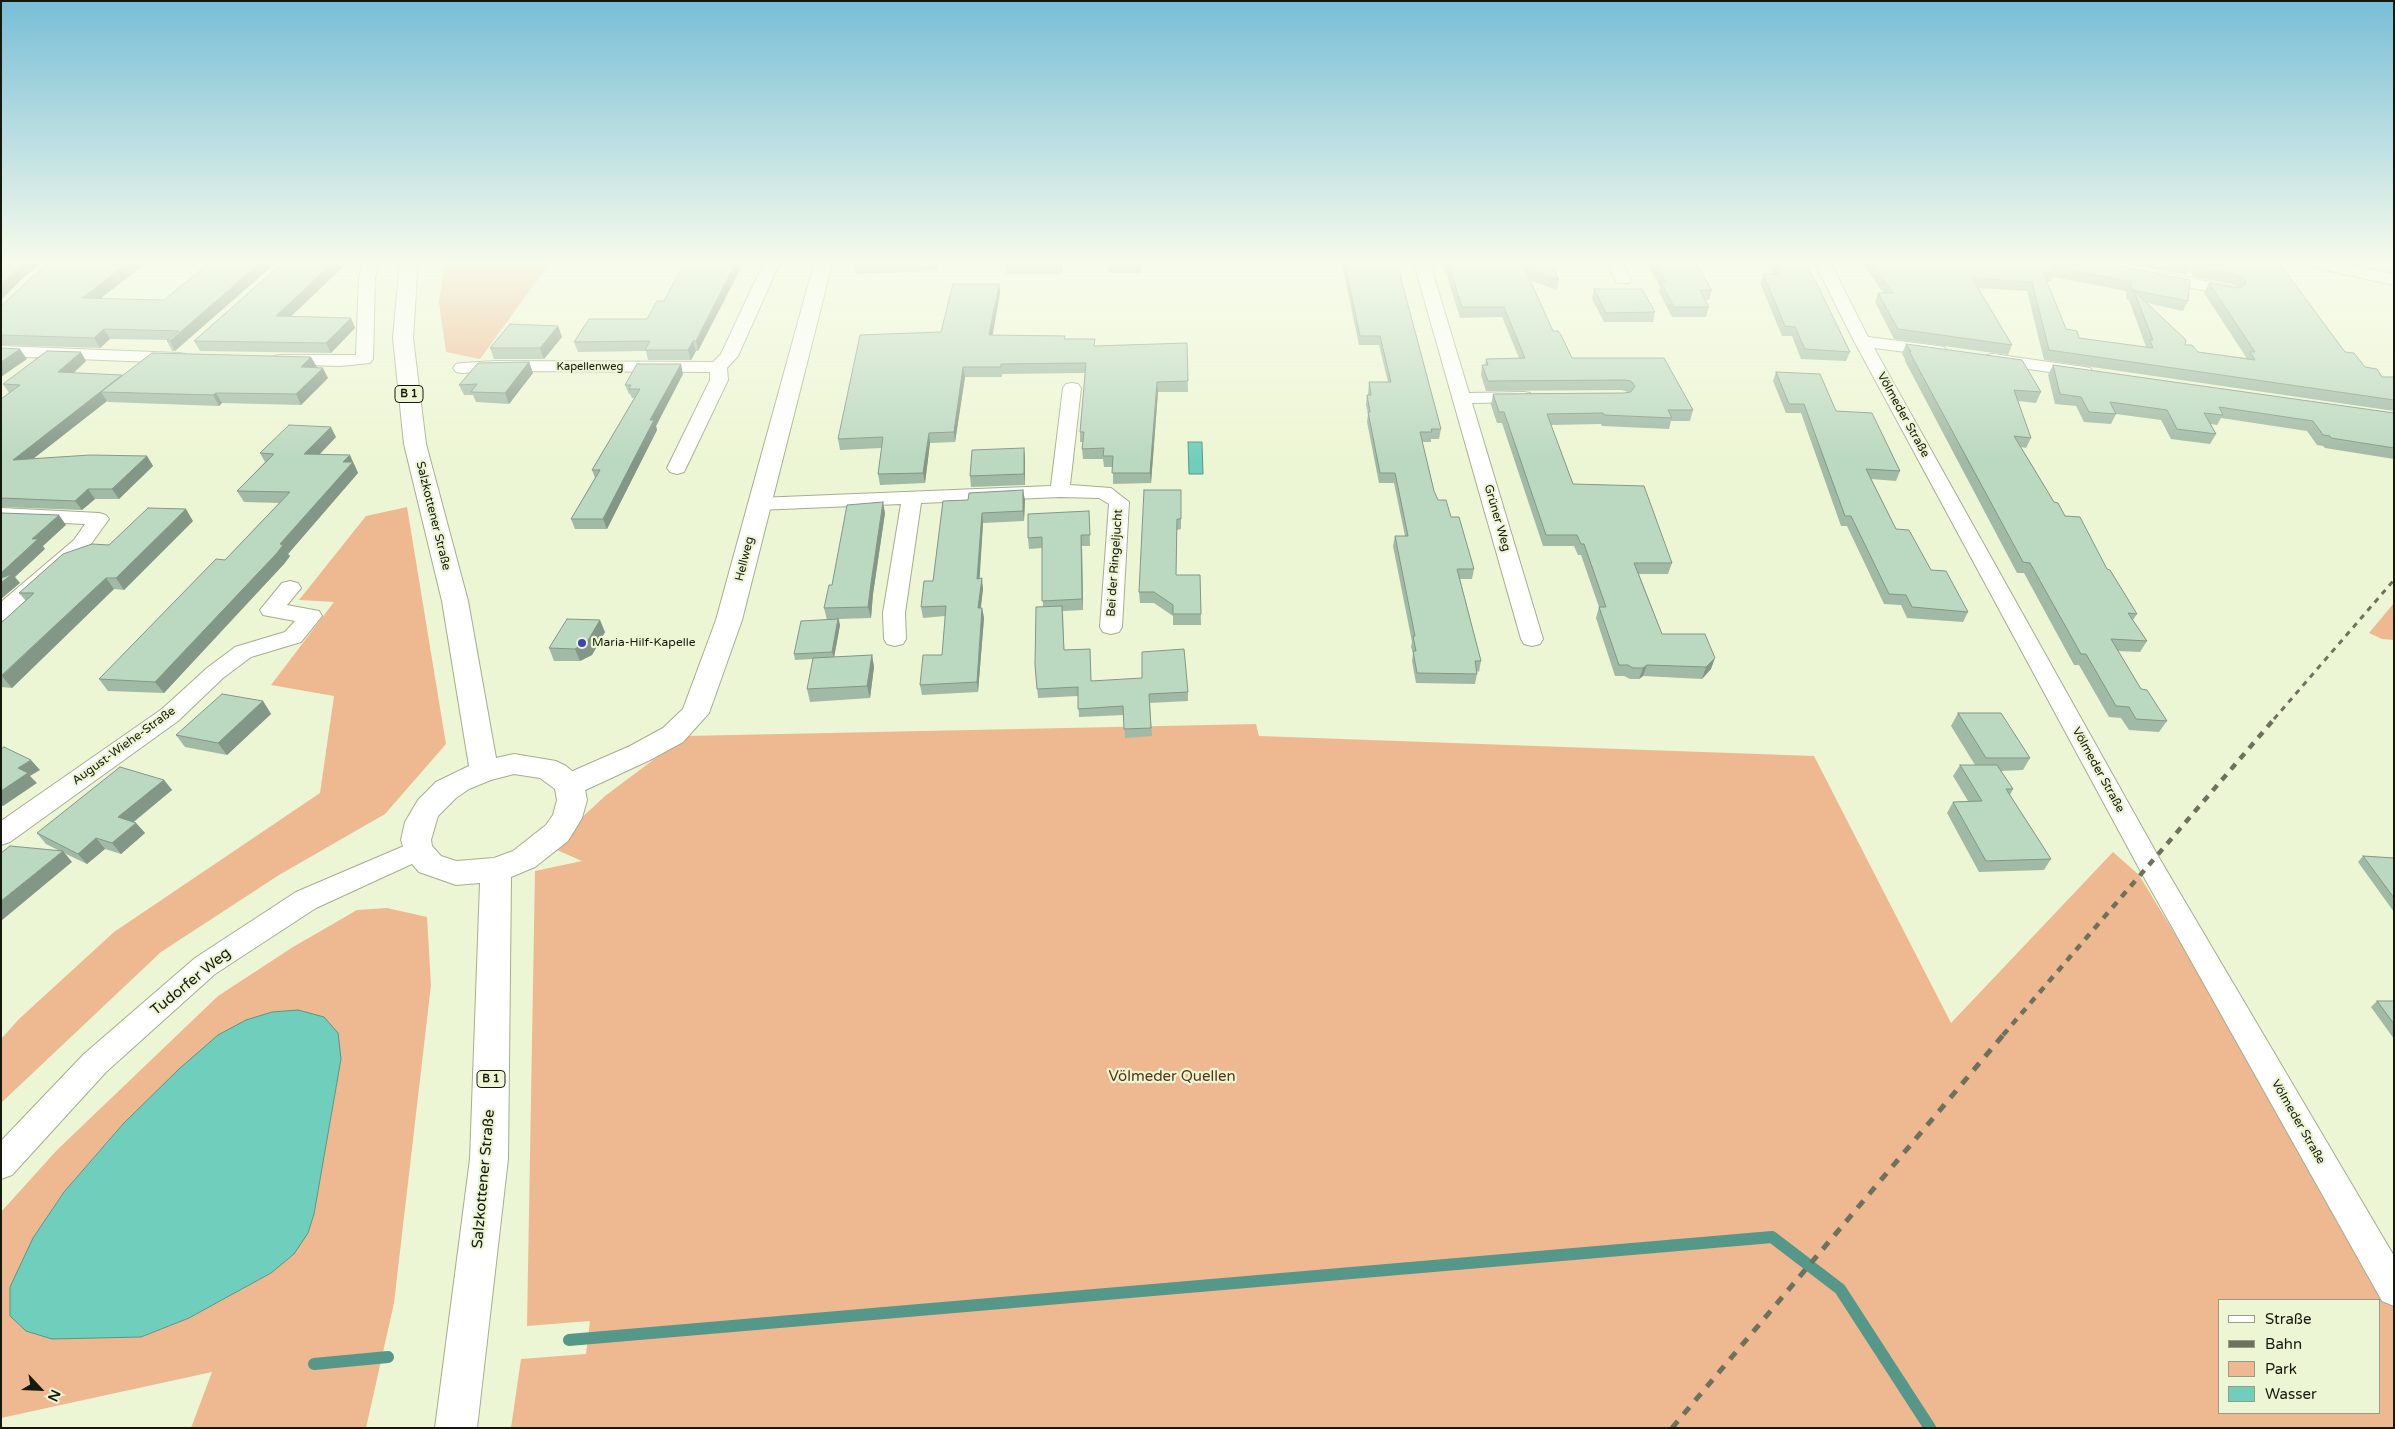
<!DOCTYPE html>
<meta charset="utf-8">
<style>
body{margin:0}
#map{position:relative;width:2395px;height:1429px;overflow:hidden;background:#edf6d4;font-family:"Varela Round",sans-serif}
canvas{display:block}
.frame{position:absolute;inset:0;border:2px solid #15180c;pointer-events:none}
.legend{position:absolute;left:2218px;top:1299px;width:162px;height:115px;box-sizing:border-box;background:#edf6d4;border:1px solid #979d84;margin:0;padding:6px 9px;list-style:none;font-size:15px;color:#15180c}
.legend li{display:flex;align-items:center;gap:10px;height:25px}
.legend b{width:25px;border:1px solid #979d84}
.north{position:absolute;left:15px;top:1364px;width:50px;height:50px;-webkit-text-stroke:4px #edf6d4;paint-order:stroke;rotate:115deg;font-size:14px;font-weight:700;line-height:20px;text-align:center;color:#15180c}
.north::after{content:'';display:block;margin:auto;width:18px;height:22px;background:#15180c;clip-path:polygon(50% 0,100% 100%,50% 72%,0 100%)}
</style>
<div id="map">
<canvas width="2395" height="1429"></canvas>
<div class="frame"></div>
<ul class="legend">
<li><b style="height:6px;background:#fff"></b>Straße</li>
<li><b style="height:6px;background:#6d725d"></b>Bahn</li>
<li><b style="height:14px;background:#eeb891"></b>Park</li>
<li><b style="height:14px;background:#70cebd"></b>Wasser</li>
</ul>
<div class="north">N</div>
</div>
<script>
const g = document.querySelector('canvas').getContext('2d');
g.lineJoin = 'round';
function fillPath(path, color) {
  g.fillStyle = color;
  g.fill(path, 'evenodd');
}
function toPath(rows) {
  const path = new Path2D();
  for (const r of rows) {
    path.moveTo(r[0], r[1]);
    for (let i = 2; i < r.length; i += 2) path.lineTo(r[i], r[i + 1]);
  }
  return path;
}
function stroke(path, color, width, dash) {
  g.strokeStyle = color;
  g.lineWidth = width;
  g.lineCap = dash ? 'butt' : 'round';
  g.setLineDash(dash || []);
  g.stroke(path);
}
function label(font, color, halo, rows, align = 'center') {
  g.font = font + ' "Varela Round",sans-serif';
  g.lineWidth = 4.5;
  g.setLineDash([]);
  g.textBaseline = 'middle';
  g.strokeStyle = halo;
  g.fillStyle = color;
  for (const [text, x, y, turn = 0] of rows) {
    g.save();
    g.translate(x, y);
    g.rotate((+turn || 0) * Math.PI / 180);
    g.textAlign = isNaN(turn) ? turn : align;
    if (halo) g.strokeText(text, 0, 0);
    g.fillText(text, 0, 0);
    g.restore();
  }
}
const green = toPath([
 [445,260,552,260,480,359,446,352,439,303],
 [407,507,446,744,385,814,279,875,161,952,1,1103,1,1039,19,1019,114,932,320,793,334,696,271,685,334,602,299,600,366,516],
 [2394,603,2394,640,2382,639,2369,633],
 [1256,724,1259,736,1814,756,1951,1023,2113,852,2139,875,2394,1294,2394,1428,511,1428,521,1359,586,1354,590,1321,527,1326,535,871,582,861,550,847,605,796,685,736],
 [2219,1300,2379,1300,2379,1413,2219,1413],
 [387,908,427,917,431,985,394,1303,366,1428,191,1428,212,1372,1,1418,1,1212,57,1150,218,996,293,947,357,910],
 [341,1059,314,1214,308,1233,271,1273,189,1318,141,1337,33,1238,64,1192,123,1124]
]);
const water = toPath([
 [1188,442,1202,442,1203,474,1189,474,1188,442],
 [298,1010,324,1017,338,1033,341,1059,314,1214,308,1233,294,1254,271,1273,189,1318,141,1337,52,1339,26,1331,10,1316,10,1287,33,1238,64,1192,123,1124,179,1069,218,1035,246,1020,272,1012,298,1010]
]);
const stream = toPath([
 [569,1340,1772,1237,1840,1289,1930,1428],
 [314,1364,388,1357]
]);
const street = toPath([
 [364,260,380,260,375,278,373,359,370,363,340,366,274,364,271,360,274,356,280,355,356,355,359,278,364,260],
 [765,260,781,260,738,356,727,368,728,380,684,472,677,474,670,472,667,468,710,380,710,372,496,371,462,373,456,372,453,368,456,364,462,363,496,361,713,362,721,354,765,260],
 [1413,260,1429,260,1469,393,1524,392,1530,393,1533,397,1530,401,1524,402,1472,403,1543,639,1540,644,1532,646,1524,644,1521,639,1413,260],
 [1605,260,1621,260,1631,280,1629,283,1617,283,1605,260],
 [1813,260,1829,260,1868,337,1938,346,1944,347,1947,351,1944,355,1938,356,1874,348,2158,856,2394,1256,2394,1306,2382,1301,2140,870,1854,341,1813,260],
 [2159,272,2231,286,2237,288,2239,291,2237,294,2231,296,2153,280,2151,277,2153,274,2159,272],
 [1,346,179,353,185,354,188,358,185,362,179,363,1,356,1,346],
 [1993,354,2084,367,2090,368,2093,372,2090,376,2084,377,1987,363,1984,359,1987,355,1993,354],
 [1072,383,1078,384,1081,388,1070,485,1111,488,1129,502,1122,627,1119,632,1111,634,1103,632,1100,627,1109,504,1099,498,1060,497,921,503,905,613,906,639,903,644,895,646,887,644,884,639,883,613,901,504,758,510,751,508,748,504,751,500,758,498,1051,486,1063,388,1066,384,1072,383],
 [1,508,99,513,106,515,109,519,88,548,9,619,1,621,1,602,74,540,85,524,1,520,1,508],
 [290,581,298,583,301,588,287,605,319,611,322,616,301,642,251,657,223,678,178,721,10,842,1,845,1,821,162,709,207,668,235,647,285,632,295,621,263,615,260,610,282,583,290,581],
 [418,840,427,843,431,850,427,857,316,908,215,974,106,1072,12,1175,1,1179,1,1141,84,1054,195,958,296,892,418,840]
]);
const secondary = toPath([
 [815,260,833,260,742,620,709,713,683,742,650,760,579,793,569,796,559,793,554,785,559,777,630,746,663,728,683,709,716,620,815,260],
 [2294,260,2328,260,2394,274,2394,285,2297,264,2294,260]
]);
const primary = toPath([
 [400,260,418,260,413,338,426,444,468,601,496,758,514,754,556,761,566,766,579,777,584,785,587,800,582,818,568,841,535,867,511,877,508,1159,477,1428,435,1428,470,1159,480,883,456,885,419,872,407,858,401,840,405,822,418,800,436,782,469,766,442,601,404,444,393,338,400,260],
 [514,774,540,778,555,789,557,800,553,815,546,825,513,851,494,858,456,861,441,856,432,846,431,840,438,816,456,798,469,789,491,780,514,774]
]);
const railFar2 = toPath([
 [2274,719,2394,580]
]);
const railFar1 = toPath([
 [2003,1035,2275,718]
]);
const rail = toPath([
 [1672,1428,2004,1034]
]);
const wall = toPath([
 [53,260,150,260,100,299,164,300,213,260,175,351,172,351,167,341,167,340,110,339,100,348,1,345,1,306],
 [286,260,345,260,347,263,291,316,351,318,355,328,331,353,200,351,194,341],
 [686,260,745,260,698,351,696,351,691,360,648,360,646,351,578,352,574,342,647,319,664,301],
 [854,260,938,260,936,271,856,274],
 [1064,260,1062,274,1006,274,1005,264],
 [1142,260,1141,273,1109,273,1108,264],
 [1341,260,1396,260,1441,429,1439,439,1431,439,1431,442,1422,442,1434,491,1438,500,1451,517,1474,569,1472,579,1460,579,1481,661,1479,672,1477,671,1477,674,1475,684,1416,683,1412,661,1413,653,1411,647,1412,642,1393,546,1395,536,1405,536,1394,483,1379,483,1367,422,1368,414,1366,405,1367,395,1368,395,1369,382,1388,382,1379,345,1359,345],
 [1442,260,1550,260,1559,280,1557,290,1530,280,1553,331,1572,358,1664,358,1693,410,1690,421,1671,421,1669,429,1602,426,1601,424,1551,425,1573,484,1672,563,1668,574,1639,574,1662,634,1711,669,1702,679,1643,676,1639,679,1630,679,1624,676,1615,676,1596,618,1599,607,1581,555,1578,555,1574,546,1543,546,1502,423,1497,423,1491,405,1493,394,1624,393,1628,392,1621,390,1486,391,1481,375,1482,365,1485,365,1486,359,1519,358,1502,317,1460,318],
 [1648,260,1684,260,1712,290,1709,300,1705,300,1709,307,1706,317,1672,317,1659,292,1660,287,1647,263],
 [1763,260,1802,260,1850,352,1846,361,1801,359,1792,336,1782,336,1760,283,1763,274,1772,274],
 [1860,260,2090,260,2188,301,2183,311,2147,303,2185,345,2198,352,2246,358,2246,357,2204,293,2209,283,2238,288,2232,284,2194,277,2189,269,2186,275,2108,260,2277,260,2345,352,2365,367,2382,377,2394,377,2394,411,2044,360,2027,291,1978,288,2012,345,2008,355,1894,339,1875,302,1878,293,1883,293],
 [2053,277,2126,291,2126,299,2129,300,2146,347,2079,338,2066,329,2047,282,2050,282],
 [999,284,1000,293,992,335,1065,336,1065,339,1095,346,1187,343,1188,392,1158,392,1151,483,1113,484,1113,467,1104,467,1103,459,1083,459,1082,449,1083,442,1080,442,1080,432,1085,373,1002,374,1002,377,965,377,955,442,930,443,925,483,880,485,878,474,882,448,840,450,838,439,941,332],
 [1594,289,1655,312,1653,322,1604,322,1592,299],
 [558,326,562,337,544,359,494,359,490,348],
 [1906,344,2041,392,2036,403,2018,401,2031,438,2026,448,2021,447,2054,502,2065,516,2107,569,2137,614,2133,620,2147,641,2140,652,2118,651,2141,689,2167,721,2159,732,2129,730,2121,718,2109,717,2079,665,2074,665,2024,573,2017,573,1905,361,1905,359,1902,354],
 [86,361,74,373,123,375,317,367,328,378,301,405,222,403,219,406,108,402,107,401,33,459,147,456,153,466,119,499,95,499,82,510,1,507,1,399,9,393,3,384],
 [529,362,533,373,509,404,476,402,473,395,464,395,459,385],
 [2053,365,2394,413,2394,459,2325,448,2323,446,2317,445,2307,431,2221,418,2217,425,2211,424,2216,434,2210,444,2171,439,2161,420,2116,414,2111,424,2084,422,2076,406,2055,404,2048,375],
 [1776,372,1836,411,1900,471,1896,481,1871,479,1896,529,1931,570,1968,612,1963,622,1907,618,1901,605,1884,604,1847,526,1841,526,1801,413,1786,413,1773,381],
 [683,374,656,426,657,430,607,529,575,529,571,519,595,478,592,470,634,398,632,398,630,394,629,394,625,385],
 [336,437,320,454,355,465,355,466,358,473,288,554,290,556,284,564,164,693,108,691,99,679,225,560,279,503,244,502,237,491,265,462,260,453],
 [1024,448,1025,459,1025,485,971,487,970,476],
 [1181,490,1181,529,1177,530,1176,575,1200,575,1201,625,1173,625,1173,616,1154,603,1140,603,1139,592],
 [1025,500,1024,521,983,523,979,578,983,589,981,608,982,608,984,618,978,692,922,695,920,685,942,655,945,616,923,618,921,607,933,581,943,501],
 [1089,511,1090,546,1082,546,1083,610,1063,611,1064,650,1090,649,1091,681,1188,692,1188,701,1150,703,1152,736,1125,738,1124,715,1079,717,1078,696,1038,698,1035,665,1043,607,1042,548,1029,549,1028,538],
 [885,513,873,594,871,618,839,619,840,625,834,657,872,655,874,667,870,698,810,702,807,689,813,659,795,660,794,654,827,620,824,608,832,585],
 [193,521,124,590,114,589,12,688,1,687,1,623,26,601,19,593,109,545],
 [605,632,592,655,580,661,554,661,549,648],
 [263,701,271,714,227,755,185,747,176,735],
 [1958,713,2030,758,2023,770,2001,771,2013,789,2010,795,2051,859,2044,870,1979,872,1947,813,1953,802,1968,801,1953,776,1960,765,1975,765,1951,726],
 [164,780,172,790,134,822,136,823,145,833,121,854,105,849,87,864,64,853,72,862,60,851,46,844,37,833],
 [2363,856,2394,858,2394,912,2358,862],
 [2377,1001,2394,1001,2394,1039,2371,1007]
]);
const shadedWall = toPath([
 [28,260,47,260,25,276,1,300,1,284,19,267],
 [132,260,150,260,88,308,82,298],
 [263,260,279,260,175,351,170,341],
 [336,260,345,260,347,263,281,326,276,316],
 [737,260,745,260,698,351,696,341],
 [934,260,938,260,936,271],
 [1062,260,1064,260,1062,274,1061,264],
 [999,284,1000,293,991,345,989,335],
 [351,318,355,328,331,353,326,343],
 [558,326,562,337,544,359,540,348],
 [104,329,110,339,100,348,94,338],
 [693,341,696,351,691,360,688,350],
 [20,349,27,359,1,377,1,362],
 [81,352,86,361,64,381,58,372],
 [311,357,317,367,301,367],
 [529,362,533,373,509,404,505,393],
 [681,364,683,374,656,426,657,430,607,529,603,519,650,420],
 [963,367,965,377,955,442,954,432],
 [323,368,328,378,301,405,296,394],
 [122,375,128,384,101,392,107,401,20,469,13,460],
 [1157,382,1158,392,1151,483,1150,473],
 [216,393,222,403,219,406,213,395],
 [331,427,336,437,309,465,304,454],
 [929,433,930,443,925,483,923,473],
 [1024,448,1025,459,1025,485,1024,474],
 [350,455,358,473,288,554,290,556,284,564,164,693,155,682,280,544,343,462],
 [147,456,153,466,119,499,112,489],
 [88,489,95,499,82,510,75,501],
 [1023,490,1025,500,1024,521,1023,511],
 [883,502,885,513,873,594,871,618,868,607,871,583],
 [186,509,193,521,124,590,116,578],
 [982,513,983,523,979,589,977,579],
 [59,515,66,525,43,546,45,549,15,577,20,583,1,599,1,573,32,539],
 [1081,535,1082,546,1083,610,1082,599],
 [106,578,114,589,12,688,2,676],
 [982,578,983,589,979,619,978,608],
 [982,608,984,618,978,692,977,682],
 [838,619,840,625,834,658,832,652],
 [600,620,605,632,592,655,580,661,575,649],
 [872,655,874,667,870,698,867,686],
 [1715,658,1711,669,1702,679,1706,667],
 [1647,665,1643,676,1639,679,1643,668],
 [263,701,271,714,227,755,218,743],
 [31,760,40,770,30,776,37,783,3,806,1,805,1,791,18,768],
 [164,780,172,790,127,827,118,817],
 [136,823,145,833,121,854,112,843],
 [96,838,105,849,87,864,78,854],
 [63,851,72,862,1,921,1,901]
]);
const building = toPath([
 [1,260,28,260,19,267,1,284,1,260],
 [53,260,132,260,82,298,164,300,213,260,263,260,170,341,167,341,179,331,104,329,94,338,1,335,1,306,33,276,53,260],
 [286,260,336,260,276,316,351,318,326,343,194,341,286,260],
 [686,260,737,260,696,341,693,341,688,350,645,350,650,341,574,342,589,319,647,319,657,301,664,301,686,260],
 [1006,260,1062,260,1061,264,1005,264,1006,260],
 [1109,260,1141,260,1141,264,1108,264,1109,260],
 [1344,260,1396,260,1441,429,1431,429,1432,432,1420,432,1434,491,1438,500,1446,500,1451,517,1459,517,1474,569,1457,569,1481,661,1475,661,1477,674,1417,673,1413,651,1416,651,1413,636,1415,636,1395,536,1408,536,1395,473,1380,473,1368,412,1370,412,1367,395,1371,395,1369,382,1391,382,1380,336,1360,336,1344,260],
 [1447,260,1550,260,1559,280,1524,267,1553,331,1558,331,1561,335,1572,358,1664,358,1693,410,1668,410,1672,418,1604,415,1603,413,1547,414,1573,484,1644,486,1672,563,1634,563,1662,634,1705,634,1715,658,1706,667,1647,665,1643,668,1633,668,1628,665,1619,665,1599,607,1606,607,1584,544,1581,544,1577,535,1546,535,1504,412,1499,412,1493,394,1624,393,1631,392,1635,386,1631,381,1624,380,1488,381,1482,365,1488,365,1486,359,1525,358,1504,307,1462,307,1447,260],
 [1654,260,1684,260,1685,261,1694,261,1712,290,1700,290,1709,307,1674,307,1661,282,1666,282,1654,260],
 [1772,260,1802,260,1814,278,1850,352,1805,349,1795,327,1785,326,1763,274,1781,274,1772,260],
 [1870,260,2090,260,2190,280,2188,301,2131,290,2131,282,2051,266,2055,273,2043,272,2066,329,2077,331,2079,338,2153,348,2150,340,2153,340,2134,291,2186,340,2185,345,2192,345,2198,352,2255,360,2250,352,2255,352,2209,283,2237,288,2244,286,2246,281,2237,275,2199,268,2194,260,2277,260,2345,352,2354,353,2365,367,2377,369,2382,377,2394,377,2394,400,2049,350,2032,282,1972,278,2012,345,1898,329,1878,293,1893,293,1870,260],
 [2160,260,2191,260,2191,266,2160,260],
 [953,284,999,284,989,335,1065,336,1064,339,1095,339,1094,346,1187,343,1188,381,1157,382,1150,473,1112,473,1113,456,1103,456,1104,448,1082,449,1084,432,1080,432,1086,363,1001,364,1001,367,963,367,954,432,929,433,923,473,878,474,883,437,838,439,860,335,941,332,953,284],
 [1594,289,1642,289,1655,312,1606,313,1594,289],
 [510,324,558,326,540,348,490,348,510,324],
 [1906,344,2022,360,2041,392,2014,390,2031,438,2014,436,2054,502,2058,503,2065,516,2080,517,2107,569,2110,570,2137,614,2128,613,2147,641,2111,639,2141,689,2147,690,2167,721,2136,719,2129,707,2116,706,2086,654,2081,654,2030,563,2023,562,1909,351,1911,352,1906,344],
 [1,348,20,349,1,362,1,348],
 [47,351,81,352,58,372,122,375,13,460,90,455,147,456,112,489,88,489,75,501,1,498,1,399,20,385,3,384,47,351],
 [152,353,311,357,301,367,323,368,296,394,216,393,213,395,101,392,152,353],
 [529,362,505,393,471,392,477,384,459,385,478,363,529,362],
 [637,364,681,364,650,420,654,420,603,519,571,519,600,470,592,470,640,389,629,389,631,385,625,385,637,364],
 [2053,365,2394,413,2394,448,2331,438,2330,436,2323,435,2313,421,2219,407,2223,415,2204,413,2216,434,2177,429,2167,410,2110,402,2116,414,2089,412,2081,397,2060,394,2053,365],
 [1776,372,1820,374,1836,411,1872,413,1900,471,1866,469,1896,529,1909,530,1931,570,1946,571,1968,612,1912,607,1906,595,1889,594,1851,516,1845,516,1804,404,1789,404,1776,372],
 [289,425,331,427,304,454,350,455,343,462,353,462,280,544,283,545,277,553,155,682,99,679,216,559,225,560,290,492,237,491,274,454,260,453,289,425],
 [1024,448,1024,474,970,476,972,450,1024,448],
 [1023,490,1023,511,982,513,977,579,982,578,978,608,982,608,977,682,920,685,923,655,942,655,946,606,921,607,924,581,933,581,943,501,968,500,969,493,1023,490],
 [1144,490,1181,490,1181,519,1177,519,1176,575,1200,575,1201,614,1173,614,1173,605,1154,592,1139,592,1144,490],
 [883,502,871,583,868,607,824,608,829,585,832,585,847,505,883,502],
 [148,508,186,509,116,578,106,578,1,676,1,623,34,593,19,593,63,554,92,544,109,545,148,508],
 [1089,511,1090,535,1081,535,1082,599,1042,601,1042,537,1028,538,1028,514,1089,511],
 [1,513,59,515,32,539,38,539,1,573,1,513],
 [12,574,1,583,1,578,12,574],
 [1062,606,1064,650,1090,649,1091,681,1142,678,1142,652,1184,649,1188,692,1149,694,1151,728,1124,729,1123,706,1078,709,1078,687,1037,689,1035,665,1036,607,1062,606],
 [567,619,600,620,587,642,575,649,549,648,567,619],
 [838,619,832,652,794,654,801,621,838,619],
 [872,655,867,686,807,689,813,658,872,655],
 [222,694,263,701,218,743,176,735,222,694],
 [1958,713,2001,713,2030,758,1986,758,1958,713],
 [4,747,31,760,18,768,28,773,1,791,1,749,4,747],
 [1960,765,1997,765,2013,789,2006,789,2051,859,1986,861,1953,802,1982,801,1960,765],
 [120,767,164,780,118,817,136,823,112,843,96,838,78,854,37,833,120,767],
 [10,846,63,851,1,901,1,853,10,846],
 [2363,856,2394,858,2394,898,2363,856],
 [2377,1001,2394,1001,2394,1024,2377,1001]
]);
const markers = [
 [582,643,5,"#3b44b8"]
];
const farStreetnames = [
 ["Kapellenweg",590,367]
];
const shields = [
 [409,394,28],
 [491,1079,28]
];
const shieldNames = [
 ["B 1",409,394],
 ["B 1",491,1079]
];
const streetNames = [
 ["Völmeder Straße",1903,415,61],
 ["Salzkottener Straße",433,516,76],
 ["Grüner Weg",1497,518,74],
 ["Hellweg",745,559,-76],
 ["Bei der Ringeljucht",1115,563,-86],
 ["August-Wiehe-Straße",124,746,-36],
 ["Völmeder Straße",2098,770,61],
 ["Völmeder Straße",2298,1122,60]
];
const poiNames = [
 ["Maria-Hilf-Kapelle",592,643]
];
const nearStreetnames = [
 ["Tudorfer Weg",191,982,-39],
 ["Salzkottener Straße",484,1179,-85]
];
const nearParknames = [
 ["Völmeder Quellen",1172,1077]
];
fillPath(green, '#eeb891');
fillPath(water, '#70cebd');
stroke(water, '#559788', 1);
stroke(stream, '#559788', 12);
stroke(street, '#a6ae8d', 2);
stroke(secondary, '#a6ae8d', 2);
stroke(primary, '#a6ae8d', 2);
fillPath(street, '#fff');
fillPath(secondary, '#fff');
fillPath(primary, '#fff');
stroke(railFar2, '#6d725d', 3, [5.5, 5.5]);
stroke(railFar1, '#6d725d', 4.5, [7, 7]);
stroke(rail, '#6d725d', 5, [9, 9]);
fillPath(wall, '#a1baa5');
fillPath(shadedWall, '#839786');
fillPath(building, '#bbd8c0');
stroke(building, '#839786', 1);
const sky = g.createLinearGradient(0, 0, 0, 460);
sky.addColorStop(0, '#78bed7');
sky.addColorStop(0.57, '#f7fbec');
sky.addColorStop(1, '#f7fbec00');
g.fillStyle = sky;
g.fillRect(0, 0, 2395, 460);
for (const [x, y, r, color] of markers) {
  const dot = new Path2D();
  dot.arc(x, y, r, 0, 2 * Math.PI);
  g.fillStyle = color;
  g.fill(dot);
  stroke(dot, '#edf6d4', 2);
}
label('11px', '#15180c', '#edf6d4', farStreetnames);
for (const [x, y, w] of shields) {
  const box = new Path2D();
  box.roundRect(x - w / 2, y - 8.5, w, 17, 4);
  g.fillStyle = '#edf6d4';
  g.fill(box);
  stroke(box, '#15180c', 1);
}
label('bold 11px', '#15180c', null, shieldNames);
label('12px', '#15180c', '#edf6d4', streetNames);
label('12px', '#15180c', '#edf6d4', poiNames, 'left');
label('15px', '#15180c', '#edf6d4', nearStreetnames);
label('15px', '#5a3210', '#edf6d4', nearParknames);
</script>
